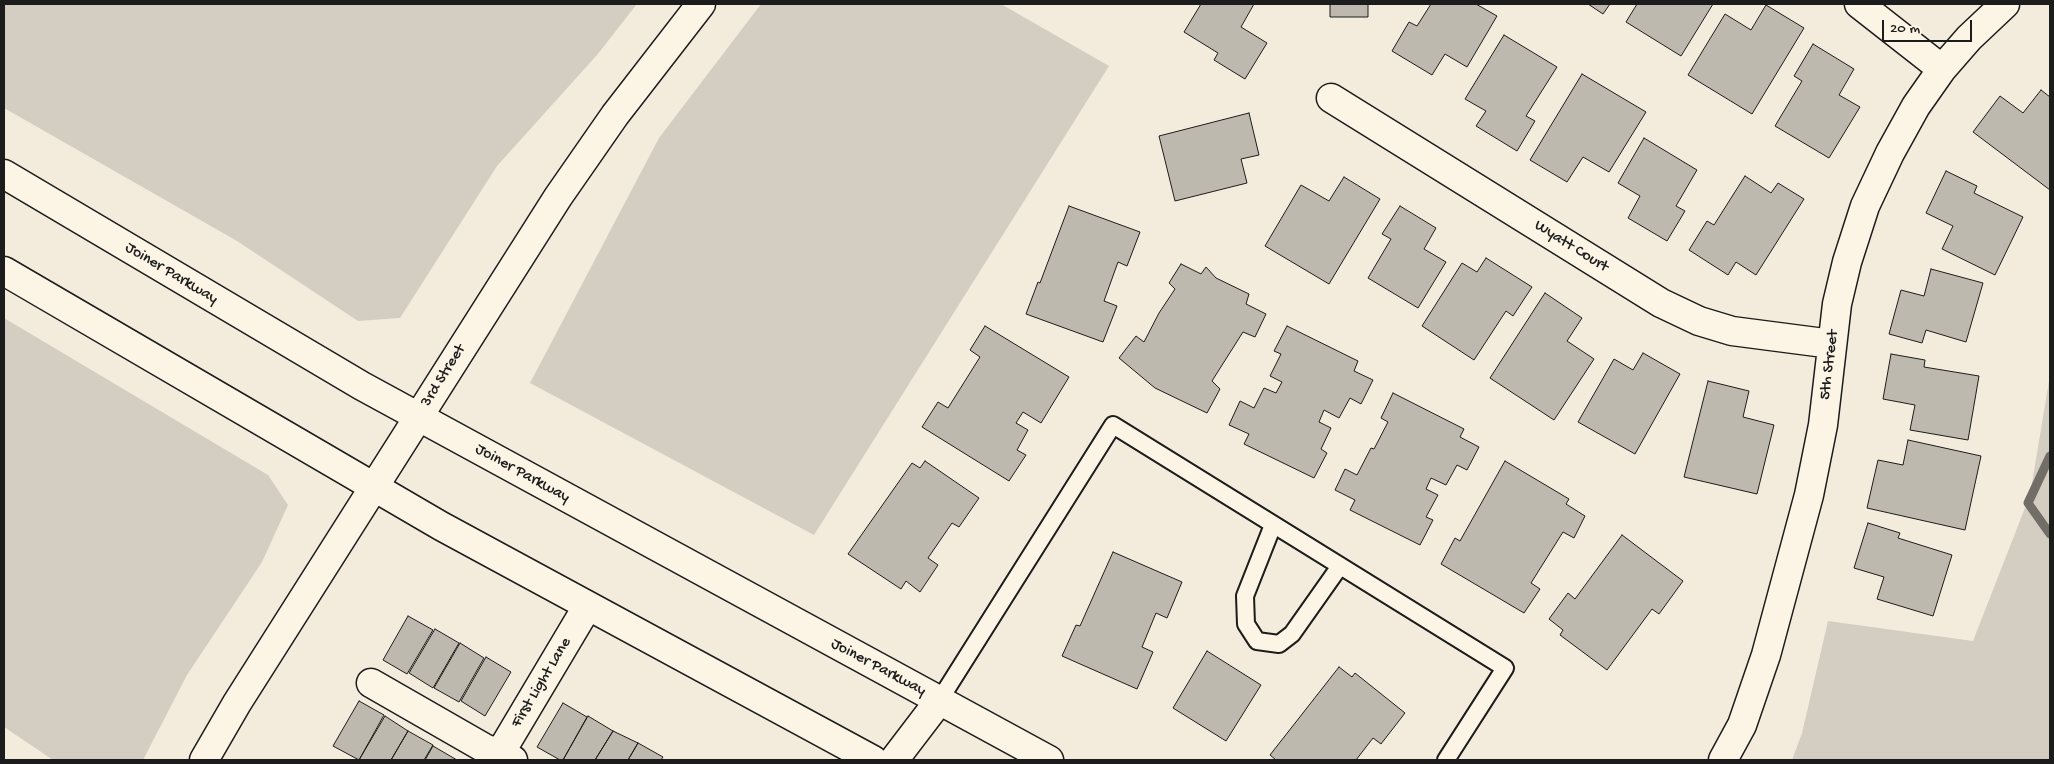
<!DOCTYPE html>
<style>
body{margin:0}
#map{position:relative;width:2054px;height:764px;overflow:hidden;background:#f3ecdd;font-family:"Gochi Hand",sans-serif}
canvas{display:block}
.frame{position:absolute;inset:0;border:5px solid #1c1c1c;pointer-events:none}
.scale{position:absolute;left:1882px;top:20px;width:90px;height:22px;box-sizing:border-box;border:2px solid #1c1c1c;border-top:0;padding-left:6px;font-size:15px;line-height:18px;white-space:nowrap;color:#1c1c1c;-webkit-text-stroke:4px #fcf5e5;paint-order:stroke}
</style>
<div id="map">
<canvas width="2054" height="764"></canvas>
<div class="frame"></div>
<div class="scale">20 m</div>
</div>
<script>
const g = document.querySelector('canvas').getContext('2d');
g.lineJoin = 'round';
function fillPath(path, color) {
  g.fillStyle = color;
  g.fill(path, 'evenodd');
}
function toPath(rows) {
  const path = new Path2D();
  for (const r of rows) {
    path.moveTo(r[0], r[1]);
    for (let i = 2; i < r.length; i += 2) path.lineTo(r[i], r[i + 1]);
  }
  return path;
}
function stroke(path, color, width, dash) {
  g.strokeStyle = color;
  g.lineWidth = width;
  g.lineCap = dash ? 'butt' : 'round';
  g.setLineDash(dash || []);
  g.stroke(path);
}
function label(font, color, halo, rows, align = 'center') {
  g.font = font + ' "Gochi Hand",sans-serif';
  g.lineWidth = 4;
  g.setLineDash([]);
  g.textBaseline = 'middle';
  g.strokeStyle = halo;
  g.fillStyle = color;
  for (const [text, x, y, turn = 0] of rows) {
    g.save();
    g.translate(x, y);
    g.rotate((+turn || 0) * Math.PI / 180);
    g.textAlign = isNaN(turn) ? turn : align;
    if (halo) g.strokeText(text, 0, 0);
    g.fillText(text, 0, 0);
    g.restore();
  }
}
const green = toPath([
 [4,4,637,4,597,55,497,166,400,318,358,321,237,241,4,108],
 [761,4,1001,4,1109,66,814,535,530,383,659,138],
 [4,318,268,475,288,505,262,562,187,675,143,760,53,760,4,727],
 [2050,375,2050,760,1792,760,1802,733,1828,621,1973,641,2030,495]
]);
const stream = toPath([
 [2050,456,2028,503,2050,534]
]);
const building = toPath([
 [1201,4,1254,4,1241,27,1267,43,1245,79,1214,60,1218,53,1184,32,1201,4],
 [1330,4,1368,4,1368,17,1330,17,1330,4],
 [1431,4,1476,4,1497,16,1467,67,1445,54,1432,75,1392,51,1409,22,1417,26,1431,4],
 [1588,4,1610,4,1603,14,1588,4],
 [1637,4,1713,4,1681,56,1626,22,1637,4],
 [1766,5,1804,28,1752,114,1688,75,1725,14,1751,30,1766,5],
 [1504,35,1557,67,1526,116,1535,121,1517,151,1476,126,1486,111,1465,99,1504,35],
 [1813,44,1854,69,1839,95,1860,107,1829,158,1775,126,1802,81,1794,76,1813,44],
 [1582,74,1646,112,1609,172,1583,157,1567,182,1530,160,1582,74],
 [2041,90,2050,97,2050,190,1973,132,2000,96,2023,113,2041,90],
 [1249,113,1259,155,1241,159,1247,183,1175,201,1159,136,1249,113],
 [1644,138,1697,170,1676,206,1685,211,1667,241,1628,218,1640,196,1618,183,1644,138],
 [1946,171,1977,186,1974,193,2023,217,1995,275,1942,249,1953,226,1926,213,1946,171],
 [1745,176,1771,193,1778,183,1804,199,1756,275,1736,262,1728,275,1689,250,1707,221,1714,225,1745,176],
 [1344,177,1380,199,1329,284,1265,246,1301,185,1329,201,1344,177],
 [1069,206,1140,232,1127,266,1118,262,1104,301,1117,306,1103,342,1026,314,1038,282,1040,283,1069,206],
 [1400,206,1436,228,1424,249,1446,262,1418,308,1368,278,1391,239,1382,234,1400,206],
 [1486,258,1532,287,1513,316,1506,311,1474,360,1422,326,1462,263,1477,272,1486,258],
 [1181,264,1201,274,1206,267,1216,278,1249,294,1246,304,1266,314,1255,337,1243,332,1212,381,1220,389,1207,413,1155,388,1119,358,1136,336,1144,342,1159,313,1175,289,1169,283,1181,264],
 [1931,269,1983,283,1966,342,1926,330,1922,343,1889,334,1901,290,1924,296,1931,269],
 [1545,293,1582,318,1567,341,1594,359,1554,420,1490,378,1545,293],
 [985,326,1069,377,1041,423,1023,412,1016,423,1028,430,1017,450,1026,455,1009,481,922,427,938,402,948,408,980,357,970,350,985,326],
 [1287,326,1358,361,1354,371,1373,380,1361,404,1350,398,1339,418,1324,410,1319,422,1331,428,1321,449,1327,453,1314,478,1244,444,1249,434,1229,425,1240,401,1254,408,1264,388,1276,393,1282,382,1270,376,1281,354,1274,351,1287,326],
 [1643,353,1680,374,1635,454,1578,422,1614,359,1633,370,1643,353],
 [1891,354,1925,360,1924,367,1979,376,1968,440,1910,430,1915,405,1883,399,1891,354],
 [1708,381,1749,391,1743,417,1774,425,1757,494,1684,477,1708,381],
 [1393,393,1464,429,1460,437,1479,447,1467,470,1457,465,1446,485,1431,478,1426,489,1438,495,1426,517,1433,520,1420,545,1350,510,1355,500,1335,490,1345,469,1357,475,1371,448,1374,449,1388,422,1381,418,1393,393],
 [1908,440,1981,456,1965,530,1867,508,1878,460,1903,465,1908,440],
 [925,461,979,498,959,527,952,523,928,558,938,565,920,592,906,581,901,589,848,554,912,463,920,468,925,461],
 [1505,461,1569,499,1566,504,1585,516,1574,538,1563,532,1531,583,1540,589,1524,613,1441,564,1455,538,1460,541,1505,461],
 [1868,523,1900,533,1898,538,1952,555,1933,616,1877,599,1884,577,1854,568,1868,523],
 [1622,535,1683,581,1659,614,1652,609,1607,670,1560,635,1563,630,1549,619,1568,593,1575,599,1622,535],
 [1113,552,1182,582,1167,618,1156,613,1142,647,1153,652,1137,689,1062,656,1076,625,1080,626,1113,552],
 [408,616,433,630,407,674,383,660,408,616],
 [435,629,459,643,433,688,409,673,435,629],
 [460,643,484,658,459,702,434,688,460,643],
 [1207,651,1261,685,1226,741,1173,708,1207,651],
 [486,657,511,672,485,716,461,701,486,657],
 [1339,667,1352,677,1355,673,1405,713,1381,744,1373,738,1356,760,1276,760,1270,755,1339,667],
 [359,701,384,715,359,760,333,746,359,701],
 [563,703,587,717,563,760,560,760,537,747,563,703],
 [385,716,408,731,391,760,359,760,385,716],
 [588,716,613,731,595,760,563,760,588,716],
 [408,731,433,745,424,760,391,760,408,731],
 [613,731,638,743,628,760,595,760,613,731],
 [638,743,663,757,661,760,628,760,638,743],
 [433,746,457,760,425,760,433,746]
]);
const lane = toPath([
 [1273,525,1245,596,1246,624,1257,641,1279,644,1292,634,1340,566],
 [939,701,1113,425,1505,668,1446,760]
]);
const street = toPath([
 [1859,4,1942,69],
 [1331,98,1661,303,1699,321,1732,331,1832,344],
 [374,487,558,197,615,115,701,4],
 [371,683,486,749,501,753,513,760],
 [496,760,587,607],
 [1723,760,1742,725,1766,655,1809,495,1823,425,1837,304,1847,262,1865,206,1890,153,1916,106,1942,69,1969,38,2005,4]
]);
const secondary = toPath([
 [4,174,362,386,1049,760],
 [4,271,441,526,873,760],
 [204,760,237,703,374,487],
 [894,760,939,701]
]);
const streetNames = [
 ["Wyatt Court",1571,247,32],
 ["Joiner Parkway",171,274,31],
 ["5th Street",1830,365,-83],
 ["3rd Street",444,376,-58],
 ["Joiner Parkway",522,474,29],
 ["Joiner Parkway",878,668,28],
 ["First Light Lane",542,683,-59]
];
fillPath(green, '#d3cec1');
stroke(stream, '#716e68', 9);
fillPath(building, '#beb9ae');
stroke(building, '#1c1c1c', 1);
stroke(lane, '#1c1c1c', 20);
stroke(street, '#1c1c1c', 31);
stroke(secondary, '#1c1c1c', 31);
stroke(lane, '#fcf5e5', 16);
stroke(street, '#fcf5e5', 28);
stroke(secondary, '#fcf5e5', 28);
label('16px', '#1c1c1c', '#fcf5e5', streetNames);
</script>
